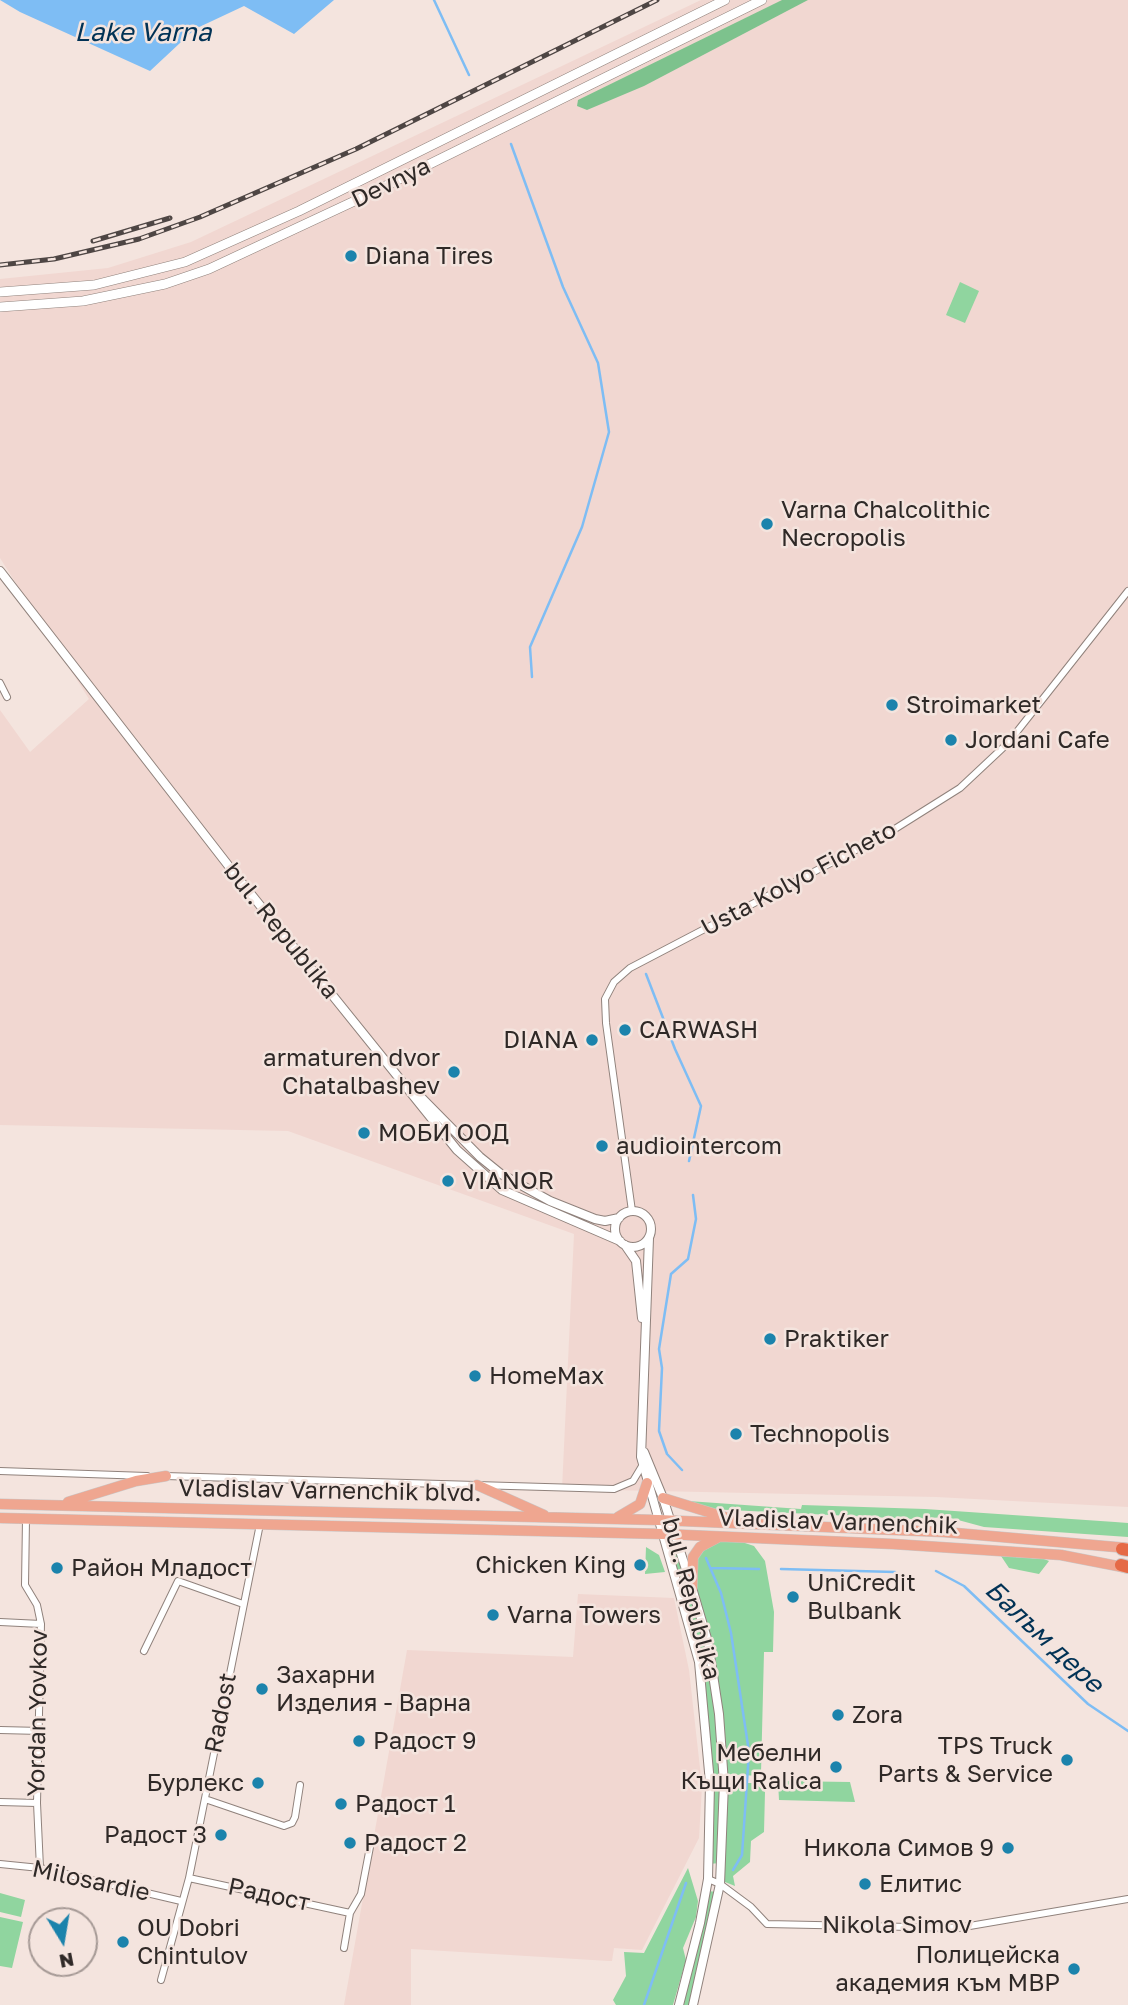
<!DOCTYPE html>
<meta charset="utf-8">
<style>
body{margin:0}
#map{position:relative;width:1128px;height:2005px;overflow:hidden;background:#f4e4de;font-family:"Golos Text",sans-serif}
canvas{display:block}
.north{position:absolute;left:28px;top:1907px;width:70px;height:70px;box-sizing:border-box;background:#f4e4de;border:2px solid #a59995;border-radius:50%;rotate:169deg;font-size:19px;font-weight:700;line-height:28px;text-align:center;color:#2f2927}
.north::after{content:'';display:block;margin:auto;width:24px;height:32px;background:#1b83ac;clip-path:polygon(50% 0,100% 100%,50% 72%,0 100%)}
</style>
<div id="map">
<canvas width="1128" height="2005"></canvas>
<div class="north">N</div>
</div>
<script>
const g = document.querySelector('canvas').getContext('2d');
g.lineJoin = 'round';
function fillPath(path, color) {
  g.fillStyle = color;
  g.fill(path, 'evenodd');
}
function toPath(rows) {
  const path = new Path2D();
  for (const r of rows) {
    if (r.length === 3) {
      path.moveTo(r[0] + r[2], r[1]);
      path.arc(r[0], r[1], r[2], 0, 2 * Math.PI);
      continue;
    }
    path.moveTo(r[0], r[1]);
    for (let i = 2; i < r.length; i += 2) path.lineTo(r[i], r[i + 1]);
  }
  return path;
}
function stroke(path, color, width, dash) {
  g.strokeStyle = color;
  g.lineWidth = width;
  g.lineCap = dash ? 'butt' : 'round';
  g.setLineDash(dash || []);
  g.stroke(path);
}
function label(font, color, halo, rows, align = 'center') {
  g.font = font + ' "Golos Text",sans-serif';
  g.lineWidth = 5;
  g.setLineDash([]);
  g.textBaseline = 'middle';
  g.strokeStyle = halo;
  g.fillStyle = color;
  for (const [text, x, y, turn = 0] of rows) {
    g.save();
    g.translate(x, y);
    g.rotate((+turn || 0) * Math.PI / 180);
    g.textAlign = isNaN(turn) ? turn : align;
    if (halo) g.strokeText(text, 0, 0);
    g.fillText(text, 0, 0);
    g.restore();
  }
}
const industrial = toPath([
 [701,0,1128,0,1128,1507,936,1497,562,1489,574,1234,288,1131,0,1125,0,710,30,752,89,699,0,558,0,279,108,268,191,242],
 [578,1594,674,1598,689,1670,702,1786,699,1838,642,1950,614,1948,612,1961,609,1961,411,1949,411,2005,344,2005,407,1650,573,1657]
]);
const green = toPath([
 [960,282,979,291,965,323,946,315],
 [688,1501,801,1509,802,1505,925,1509,1115,1522,1128,1523,1128,1537,984,1527,947,1517,912,1519,709,1509],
 [718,1538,733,1539,754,1546,765,1561,774,1612,773,1652,764,1652,761,1773,759,1776,724,1774,724,1783,755,1783,765,1792,764,1832,751,1841,750,1862,733,1876,735,1886,720,1880,721,1863,708,1864,710,1783,699,1662,669,1554,681,1551,691,1584,693,1557],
 [646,1547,659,1555,665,1572,645,1574],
 [1001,1556,1044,1559,1049,1561,1039,1574,1009,1568],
 [783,1781,850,1782,855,1802,779,1800,778,1782],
 [688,1868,698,1901,696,1917,683,1948,686,1960,673,2005,616,2005,613,2000,626,1976,624,1952,644,1953],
 [706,1891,719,1892,693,2005,679,2005],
 [0,1893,25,1900,21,1917,0,1912],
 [0,1917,23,1922,12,1968,0,1966]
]);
const forest = toPath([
 [782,0,808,0,644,86,587,110,577,106,578,100]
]);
const water = toPath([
 [0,0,334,0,294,34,244,6,195,29,150,71,20,12]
]);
const stream = toPath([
 [434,0,469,75],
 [511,144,563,287,598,363,609,432,582,527,530,647,532,677],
 [646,974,675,1049,701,1106,689,1161],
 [682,1470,667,1454,659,1431,662,1368,659,1349,671,1274,688,1259,696,1219,693,1195],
 [706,1558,721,1593,731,1633,749,1752,742,1855,733,1870],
 [711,1568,759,1569],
 [781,1569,895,1572],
 [936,1571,964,1586,1088,1704,1128,1731],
 [644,2005,686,1883]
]);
const minor = toPath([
 [0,683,7,697],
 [632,1211,606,1023,605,999,614,982,630,968,890,832,960,788,1008,743,1128,591],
 [0,1471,147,1476],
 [165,1476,614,1489,633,1481,642,1466],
 [26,1519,25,1585,37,1605,41,1624,37,1803,40,1868],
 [0,1622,41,1624],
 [144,1651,178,1581,243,1604],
 [0,1730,41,1731],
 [205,1799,284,1826,292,1823,295,1817,300,1785],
 [0,1802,37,1803],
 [0,1864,40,1868,181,1901],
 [189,1878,350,1913],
 [708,1879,720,1884,751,1907,767,1924,958,1928,1128,1899],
 [344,1948,350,1913,361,1894,370,1847],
 [161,1980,189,1878,260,1524]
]);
const tertiary = toPath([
 [0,571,238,878,457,1150,502,1190,620,1241],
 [408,1084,480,1157,501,1174,550,1201,595,1219,605,1221,619,1218],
 [633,1229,18],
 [649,1238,641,1457,699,1662,710,1783,708,1879,700,1923,679,2005],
 [625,1245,636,1261,642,1318],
 [644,1452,663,1498,692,1588,708,1642,719,1714,724,1783,720,1884,693,2005]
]);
const secondary = toPath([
 [0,292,94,285,185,262,299,211,725,0],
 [0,307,83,301,165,284,209,269,361,198,762,0]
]);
const primary = toPath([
 [477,1485,544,1515],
 [663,1498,731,1519],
 [68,1502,136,1481,166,1476],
 [0,1504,658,1520,944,1532,1127,1548],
 [618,1517,640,1504,647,1483],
 [0,1518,663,1534,893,1544,1061,1555,1128,1568],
 [692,1588,693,1557,700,1547,717,1538]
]);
const motorway = toPath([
 [1122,1549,1128,1550],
 [1121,1565,1128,1567]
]);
const rail = toPath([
 [93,241,170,218],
 [0,265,54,259,139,239,200,217,356,149,657,0]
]);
const markers = [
 [351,256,7,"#1b83ac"],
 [767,524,7,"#1b83ac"],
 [892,705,7,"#1b83ac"],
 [951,740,7,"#1b83ac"],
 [625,1030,7,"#1b83ac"],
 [592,1040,7,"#1b83ac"],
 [454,1072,7,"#1b83ac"],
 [364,1133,7,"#1b83ac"],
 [602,1146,7,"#1b83ac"],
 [448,1181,7,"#1b83ac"],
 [770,1339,7,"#1b83ac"],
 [475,1376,7,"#1b83ac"],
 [736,1434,7,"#1b83ac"],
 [640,1565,7,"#1b83ac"],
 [57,1568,7,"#1b83ac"],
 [793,1597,7,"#1b83ac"],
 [493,1615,7,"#1b83ac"],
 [262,1689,7,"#1b83ac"],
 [838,1715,7,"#1b83ac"],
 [359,1741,7,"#1b83ac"],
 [1067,1760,7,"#1b83ac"],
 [836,1767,7,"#1b83ac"],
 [258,1783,7,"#1b83ac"],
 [341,1804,7,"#1b83ac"],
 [221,1835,7,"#1b83ac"],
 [350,1843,7,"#1b83ac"],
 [1008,1848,7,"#1b83ac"],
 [865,1884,7,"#1b83ac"],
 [123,1942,7,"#1b83ac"],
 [1074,1969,7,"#1b83ac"]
];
const streetNames = [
 ["Devnya",391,183,-26],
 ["Usta Kolyo Ficheto",799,879,-28],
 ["bul. Republika",281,931,51],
 ["Vladislav Varnenchik blvd.",330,1491,1],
 ["Vladislav Varnenchik",838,1522,2],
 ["bul. Republika",691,1599,75],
 ["Yordan Yovkov",38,1713,-89],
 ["Radost",221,1713,-79],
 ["Milosardie",91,1881,12],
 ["Радост",269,1895,12],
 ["Nikola Simov",897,1925]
];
const poiNames = [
 ["Diana Tires",365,256],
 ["Varna Chalcolithic",781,510],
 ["Necropolis",781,538],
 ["Stroimarket",906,705],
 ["Jordani Cafe",965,740],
 ["CARWASH",639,1030],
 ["DIANA",578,1040,"right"],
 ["armaturen dvor",440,1058,"right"],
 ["Chatalbashev",440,1086,"right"],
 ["МОБИ ООД",378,1133],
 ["audiointercom",616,1146],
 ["VIANOR",462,1181],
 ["Praktiker",784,1339],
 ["HomeMax",489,1376],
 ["Technopolis",750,1434],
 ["Chicken King",626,1565,"right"],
 ["Район Младост",71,1568],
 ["UniCredit",807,1583],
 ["Bulbank",807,1611],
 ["Varna Towers",507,1615],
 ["Захарни",276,1675],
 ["Изделия - Варна",276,1703],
 ["Zora",852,1715],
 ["Радост 9",373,1741],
 ["TPS Truck",1053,1746,"right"],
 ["Parts & Service",1053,1774,"right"],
 ["Мебелни",822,1753,"right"],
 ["Къщи Ralica",822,1781,"right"],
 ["Бурлекс",244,1783,"right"],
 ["Радост 1",355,1804],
 ["Радост 3",207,1835,"right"],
 ["Радост 2",364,1843],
 ["Никола Симов 9",994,1848,"right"],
 ["Елитис",879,1884],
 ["OU Dobri",137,1928],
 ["Chintulov",137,1956],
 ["Полицейска",1060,1955,"right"],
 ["академия към МВР",1060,1983,"right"]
];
const waterNames = [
 ["Lake Varna",143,33],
 ["Балъм дере",1044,1637,43]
];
fillPath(industrial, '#f1d7d1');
fillPath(green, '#90d59f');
fillPath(forest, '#7dc28d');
fillPath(water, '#7ebdf4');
stroke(stream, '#7ebdf4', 2.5);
stroke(minor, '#90827c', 8);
stroke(tertiary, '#90827c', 10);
stroke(secondary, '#90827c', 10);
stroke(primary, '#c9c7c7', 11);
stroke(motorway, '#c9c7c7', 14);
stroke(minor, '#fff', 6);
stroke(tertiary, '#fff', 8);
stroke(secondary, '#fff', 9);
stroke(primary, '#efa690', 10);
stroke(motorway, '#e56a46', 12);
stroke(rail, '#4e4644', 5);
stroke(rail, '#f4e4de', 2.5, [8]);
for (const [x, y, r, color] of markers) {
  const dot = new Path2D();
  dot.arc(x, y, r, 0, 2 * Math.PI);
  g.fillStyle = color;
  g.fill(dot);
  stroke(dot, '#f4e4de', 2.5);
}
label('24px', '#2f2927', '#f4e4de', streetNames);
label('24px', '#2f2927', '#f4e4de', poiNames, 'left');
label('italic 26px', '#013255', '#f4e4de', waterNames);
</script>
